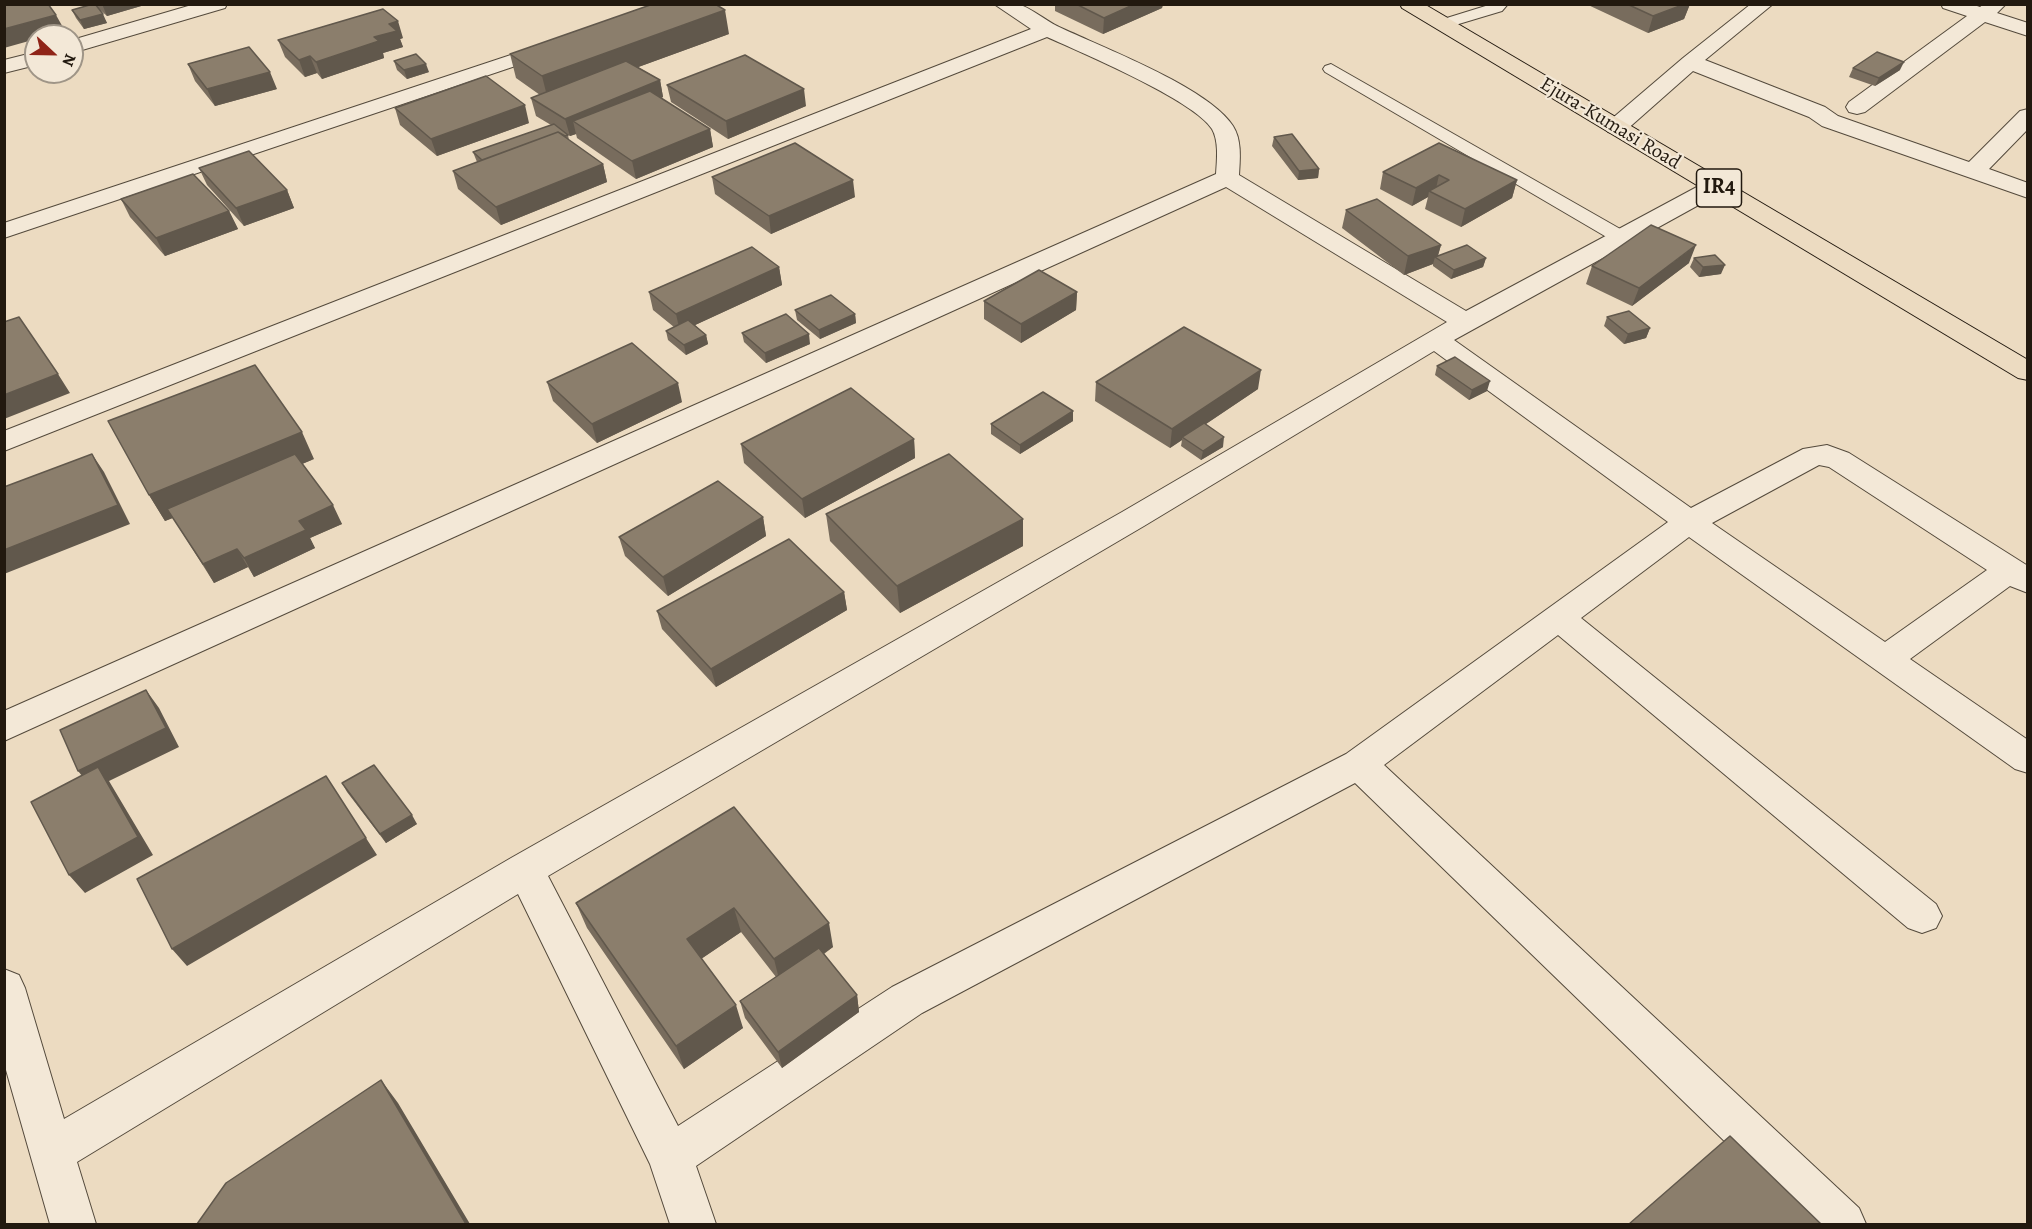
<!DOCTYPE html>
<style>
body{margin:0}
#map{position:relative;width:2032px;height:1229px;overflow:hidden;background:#ecdbc1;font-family:Alegreya,serif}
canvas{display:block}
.frame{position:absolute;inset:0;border:6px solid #22190f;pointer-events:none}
.north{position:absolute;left:24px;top:24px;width:60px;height:60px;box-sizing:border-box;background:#f3e8d7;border:2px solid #9f9587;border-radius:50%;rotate:112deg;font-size:16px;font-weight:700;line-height:24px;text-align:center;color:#22190f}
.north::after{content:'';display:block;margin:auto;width:21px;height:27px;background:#8f2418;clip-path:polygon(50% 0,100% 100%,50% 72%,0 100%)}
</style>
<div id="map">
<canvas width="2032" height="1229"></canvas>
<div class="frame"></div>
<div class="north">N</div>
</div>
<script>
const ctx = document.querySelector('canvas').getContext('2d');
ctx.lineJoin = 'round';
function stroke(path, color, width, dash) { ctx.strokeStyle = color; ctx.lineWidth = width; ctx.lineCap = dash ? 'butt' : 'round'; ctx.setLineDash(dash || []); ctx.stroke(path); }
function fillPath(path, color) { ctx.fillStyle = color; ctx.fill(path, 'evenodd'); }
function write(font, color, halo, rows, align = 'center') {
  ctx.font = font + ' Alegreya,serif'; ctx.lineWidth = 4.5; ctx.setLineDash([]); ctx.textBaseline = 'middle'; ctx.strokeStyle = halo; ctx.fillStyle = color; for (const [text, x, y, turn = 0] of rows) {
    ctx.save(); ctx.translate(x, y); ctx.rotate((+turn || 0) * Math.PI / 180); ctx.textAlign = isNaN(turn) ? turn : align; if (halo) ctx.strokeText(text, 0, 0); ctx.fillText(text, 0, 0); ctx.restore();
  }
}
const service = new Path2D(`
 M1492,4H1508L1502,11L1442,29L1437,27L1434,24L1437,21Z
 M1331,64L1629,234L1632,238L1629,242H1615L1325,72L1323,69L1325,66Z`);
const minor = new Path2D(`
 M195,4H227L225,8L72,53V40Z
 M994,4C1001,4 1010,3 1017,4C1030,7 1045,20 1057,26C1101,47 1208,87 1233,126C1242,140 1240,159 1239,175L1466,311L1708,181L1716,179L1724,181L1728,186L1724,191L1454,340L1691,508L1803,449L1827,445L1849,453L2028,566V593L2010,586L1910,659L2028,740V773L2015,769L1689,537L1581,618L1936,904L1942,916L1936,928L1922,933L1908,928L1558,635L1384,765L1859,1208L1866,1224H1810L1355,783L922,1013L696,1166L716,1224H670L650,1164L518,894L77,1162L96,1224H50L4,1063V969L19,975L25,988L64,1119L511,858L1122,512L1447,322L1226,187L4,741V711L1216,174C1217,160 1219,141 1212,129C1194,100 1082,53 1047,37L4,451V431L1031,29ZM1434,351L1668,522L1346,754L892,987L678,1126L548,876L1144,526ZM1819,465L1829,467L1987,570L1885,642L1712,523Z
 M1751,4H1773L1705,60L1825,107L1838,116L1969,162L2020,111L2028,109V129L1989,169L2028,183V198L1822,126L1809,117L1693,71L1624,132L1616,134L1608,132L1605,127L1608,122L1683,58Z
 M1941,4H1971L1980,7L1984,4H2006L1997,13L2028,23V36L1985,22L1865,112L1857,114L1849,112L1846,107L1849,102L1967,16L1943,8Z
 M553,41L560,43L563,47L560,51L4,238V223Z
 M36,52V65L4,73V60Z`);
const primary = new Path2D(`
 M1400,4H1424L2028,360V380L2018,378L1402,8Z`);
stroke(service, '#544a3c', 2);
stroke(minor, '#544a3c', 2);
stroke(primary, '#22190f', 2);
fillPath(service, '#f3e8d7');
fillPath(minor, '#f3e8d7');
fillPath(primary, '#ecdbc1');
fillPath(new Path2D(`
 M93,4H148L107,16L97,7L107,23L84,29L76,18L72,10Z
 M1051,4H1163L1162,8L1103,34L1055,11V6Z
 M1586,4H1690L1684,19L1648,33Z
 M729,34L638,67L660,80L663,97L661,98L710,129L713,147L636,179L577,138L576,134L570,136L568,135L569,140L603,164L607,182L501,225L458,189L453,171L477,162L473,152L551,125L536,116L531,98L540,95L516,78L510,54Z
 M403,38L400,39L403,47L383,53L384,58L322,79L317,73L305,77L285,57L278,40Z
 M394,61L429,72L407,79L397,70Z
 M188,64L277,89L215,106L195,81Z
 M1853,68L1900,70L1875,86L1849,77Z
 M667,85L806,106L728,139L671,102Z
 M395,108L529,123L437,156L400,125Z
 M1274,137L1319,169L1318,178L1298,180L1272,146Z
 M199,168L287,190L294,208L244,226L207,185Z
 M1383,172L1517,180L1512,198L1461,227L1425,209L1428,197L1412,206L1380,189Z
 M712,177L855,197L771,234L715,194Z
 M121,199L229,211L238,229L165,256L130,217Z
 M1346,210L1441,245L1438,256L1486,258L1483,267L1451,279L1433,266V264L1404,275L1342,228Z
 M1694,258L1721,274L1699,277L1690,267Z
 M1689,263L1632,306L1586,284L1592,266Z
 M779,267L782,285L695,325L706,335L708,344L686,355L668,340L666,331L674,327L653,310L649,292Z
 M1077,292L1076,310L1021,343L984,319V301Z
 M795,310L855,314L856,323L820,339L797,320Z
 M1607,317L1650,328L1646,338L1624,344L1604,326Z
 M742,333L810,344L766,363L744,342Z
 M1437,366L1487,391L1469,400L1435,375Z
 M547,382L682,402L597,443L553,401Z
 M1096,382L1258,389L1206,424L1223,447L1201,460L1181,446L1182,440L1170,448L1095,401Z
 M1073,421L1020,454L991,434V424Z
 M914,439L915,458L805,518L744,463L741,444Z
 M314,459L302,464L342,524L310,538L315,548L254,577L248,567L214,583L173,518L165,521L149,495Z
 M826,514L1023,546L900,613L830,541Z
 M763,517L766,536L668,596L625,556L619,537Z
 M844,592L847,610L716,687L662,629L657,611Z
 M342,783L417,824L386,843L347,792Z
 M734,807L833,947L824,954L857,995L859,1012L782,1068L745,1018L740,1001L776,977L741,932L701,959L743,1028L684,1069L587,928L576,903Z`), '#786c5d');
fillPath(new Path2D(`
 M102,4H148L107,16Z
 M1135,4H1163L1162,8L1103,34L1104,18Z
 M1685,4H1690L1684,19L1648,33L1653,16Z
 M725,10L729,34L548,100L542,76Z
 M103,14L107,23L84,29L80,20Z
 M56,15L65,31L48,36H36V39L4,48V29Z
 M398,21L403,38L400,39L403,47L383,53L384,58L322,79L316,62L374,37L389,24Z
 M310,56L317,73L305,77L299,60Z
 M1904,62L1900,70L1875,86L1879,78Z
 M426,64L429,72L407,79L404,70Z
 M270,72L277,89L215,106L207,89Z
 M660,80L663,97L586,130L573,121L576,134L570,136L565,119Z
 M804,89L806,106L728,139L726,121Z
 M525,105L529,123L437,156L431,139Z
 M710,129L713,147L636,179L632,161Z
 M603,164L607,182L501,225L496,207Z
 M1319,169L1318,178L1298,180L1299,171Z
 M1439,175L1435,193L1429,191L1428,197L1412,206L1416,188Z
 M853,180L855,197L771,234L769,216Z
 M1517,180L1512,198L1461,227L1465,209Z
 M287,190L294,208L244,226L236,208Z
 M229,211L238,229L165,256L156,238Z
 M1441,245L1437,258L1435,257L1433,264L1404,275L1408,256Z
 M1696,245L1689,263L1632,306L1639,288Z
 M1486,258L1483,267L1451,279L1454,270Z
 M1725,265L1721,274L1699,277L1703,267Z
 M779,267L782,285L680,332L676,314Z
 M1077,292L1076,310L1021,343V324Z
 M855,314L856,323L820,339L819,330Z
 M1650,328L1646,338L1624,344L1628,334Z
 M809,334L810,344L766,363L765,353Z
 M706,335L708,344L686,355L684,345Z
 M1261,370L1258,389L1185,438L1182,437V440L1170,448L1172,429Z
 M58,374L70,393L4,419V395Z
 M1490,381L1487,391L1469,400L1472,390Z
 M678,383L682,402L597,443L592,424Z
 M1073,411V421L1020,454V445Z
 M302,432L314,459L165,521L149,495Z
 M1224,437L1223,447L1201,460L1203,451Z
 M914,439L915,458L805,518L802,499Z
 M92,454L104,472L130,524L4,574V550Z
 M333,505L342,524L310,538L315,548L254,577L244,558L299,521Z
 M763,517L766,536L668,596L663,577Z
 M1023,519V546L900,613L897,586Z
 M237,549L248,567L214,583L203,564Z
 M844,592L847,610L716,687L711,669Z
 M146,690L159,708L179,747L109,781L153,855L85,893L69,875L93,789L78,771Z
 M412,815L417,824L386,843L380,834Z
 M366,838L377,855L187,966L172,949Z
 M734,908L741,932L695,963L687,939Z
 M829,923L833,947L780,983L774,959Z
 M857,995L859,1012L782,1068L778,1052Z
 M736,1005L743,1028L684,1069L676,1046Z
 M381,1080L398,1103L470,1224H466Z`), '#61584c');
const building = new Path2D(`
 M4,4H48L56,15L4,29Z
 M93,4H95L103,14L80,20L72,10Z
 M653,4H715L725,10L542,76L510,54Z
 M1076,4H1135L1104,18Z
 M1627,4H1685L1653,16Z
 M383,9L398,21L389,24L397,31L374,37L379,41L316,62L310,56L299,60L278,40Z
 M249,47L270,72L207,89L188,64Z
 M1877,52L1904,62L1879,78L1853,68Z
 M416,54L426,64L404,70L394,61Z
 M745,55L804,89L726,121L667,85Z
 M626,61L660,80L565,119L531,98Z
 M486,76L525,105L431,139L395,108Z
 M650,91L710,129L632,161L573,121Z
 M554,124L568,135L565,136L558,132L482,160L473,152Z
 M558,132L603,164L496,207L453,171Z
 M1292,134L1319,169L1299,171L1274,137Z
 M795,143L853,180L769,216L712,177Z
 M1439,143L1517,180L1465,209L1429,191L1449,180L1439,175L1416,188L1383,172Z
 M249,151L287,190L236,208L199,168Z
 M193,174L229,211L156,238L121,199Z
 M1377,199L1441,245L1408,256L1346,210Z
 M1651,225L1696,245L1639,288L1592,266Z
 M1467,245L1486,258L1454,270L1435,257Z
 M752,247L779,267L676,314L649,292Z
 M1715,255L1725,265L1703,267L1694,258Z
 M1039,270L1077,292L1021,324L984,301Z
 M831,295L855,314L819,330L795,310Z
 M1629,311L1650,328L1628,334L1607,317Z
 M786,314L809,334L765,353L742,333Z
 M19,317L58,374L4,395V322Z
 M688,320L706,335L684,345L666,331Z
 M1184,327L1261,370L1172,429L1096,382Z
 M632,343L678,383L592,424L547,382Z
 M1455,357L1490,381L1472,390L1437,366Z
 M255,365L302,432L149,495L108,421Z
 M851,388L914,439L802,499L741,444Z
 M1043,392L1073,411L1020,445L991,424Z
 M1204,423L1224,437L1203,451L1182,437Z
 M92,454L118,505L4,550V487Z
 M295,454L333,505L299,521L306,530L244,558L237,549L203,564L167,509Z
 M949,454L1023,519L897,586L826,514Z
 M718,481L763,517L663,577L619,537Z
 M789,539L844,592L711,669L657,611Z
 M146,690L166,728L78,771L60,730Z
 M374,765L412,815L380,834L342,783Z
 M98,767L138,837L69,875L31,802Z
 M326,776L366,838L172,949L137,879Z
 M734,807L829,923L774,959L734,908L687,939L736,1005L676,1046L576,903Z
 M819,948L857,995L778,1052L740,1001Z
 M381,1080L466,1224H197L226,1183Z
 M1730,1136L1821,1224H1629Z`);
fillPath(building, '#8b7e6c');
stroke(building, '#61584c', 1.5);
write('20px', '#22190f', '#f3e8d7', [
 ["Ejura-Kumasi Road",1610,124,31]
]);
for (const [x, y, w] of [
 [1719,188,45]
]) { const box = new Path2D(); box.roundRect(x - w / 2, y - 19, w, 38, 4.5); ctx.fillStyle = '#f3e8d7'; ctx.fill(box); stroke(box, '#22190f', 1.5); }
write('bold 22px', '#22190f', null, [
 ["IR4",1719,188]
]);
</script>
